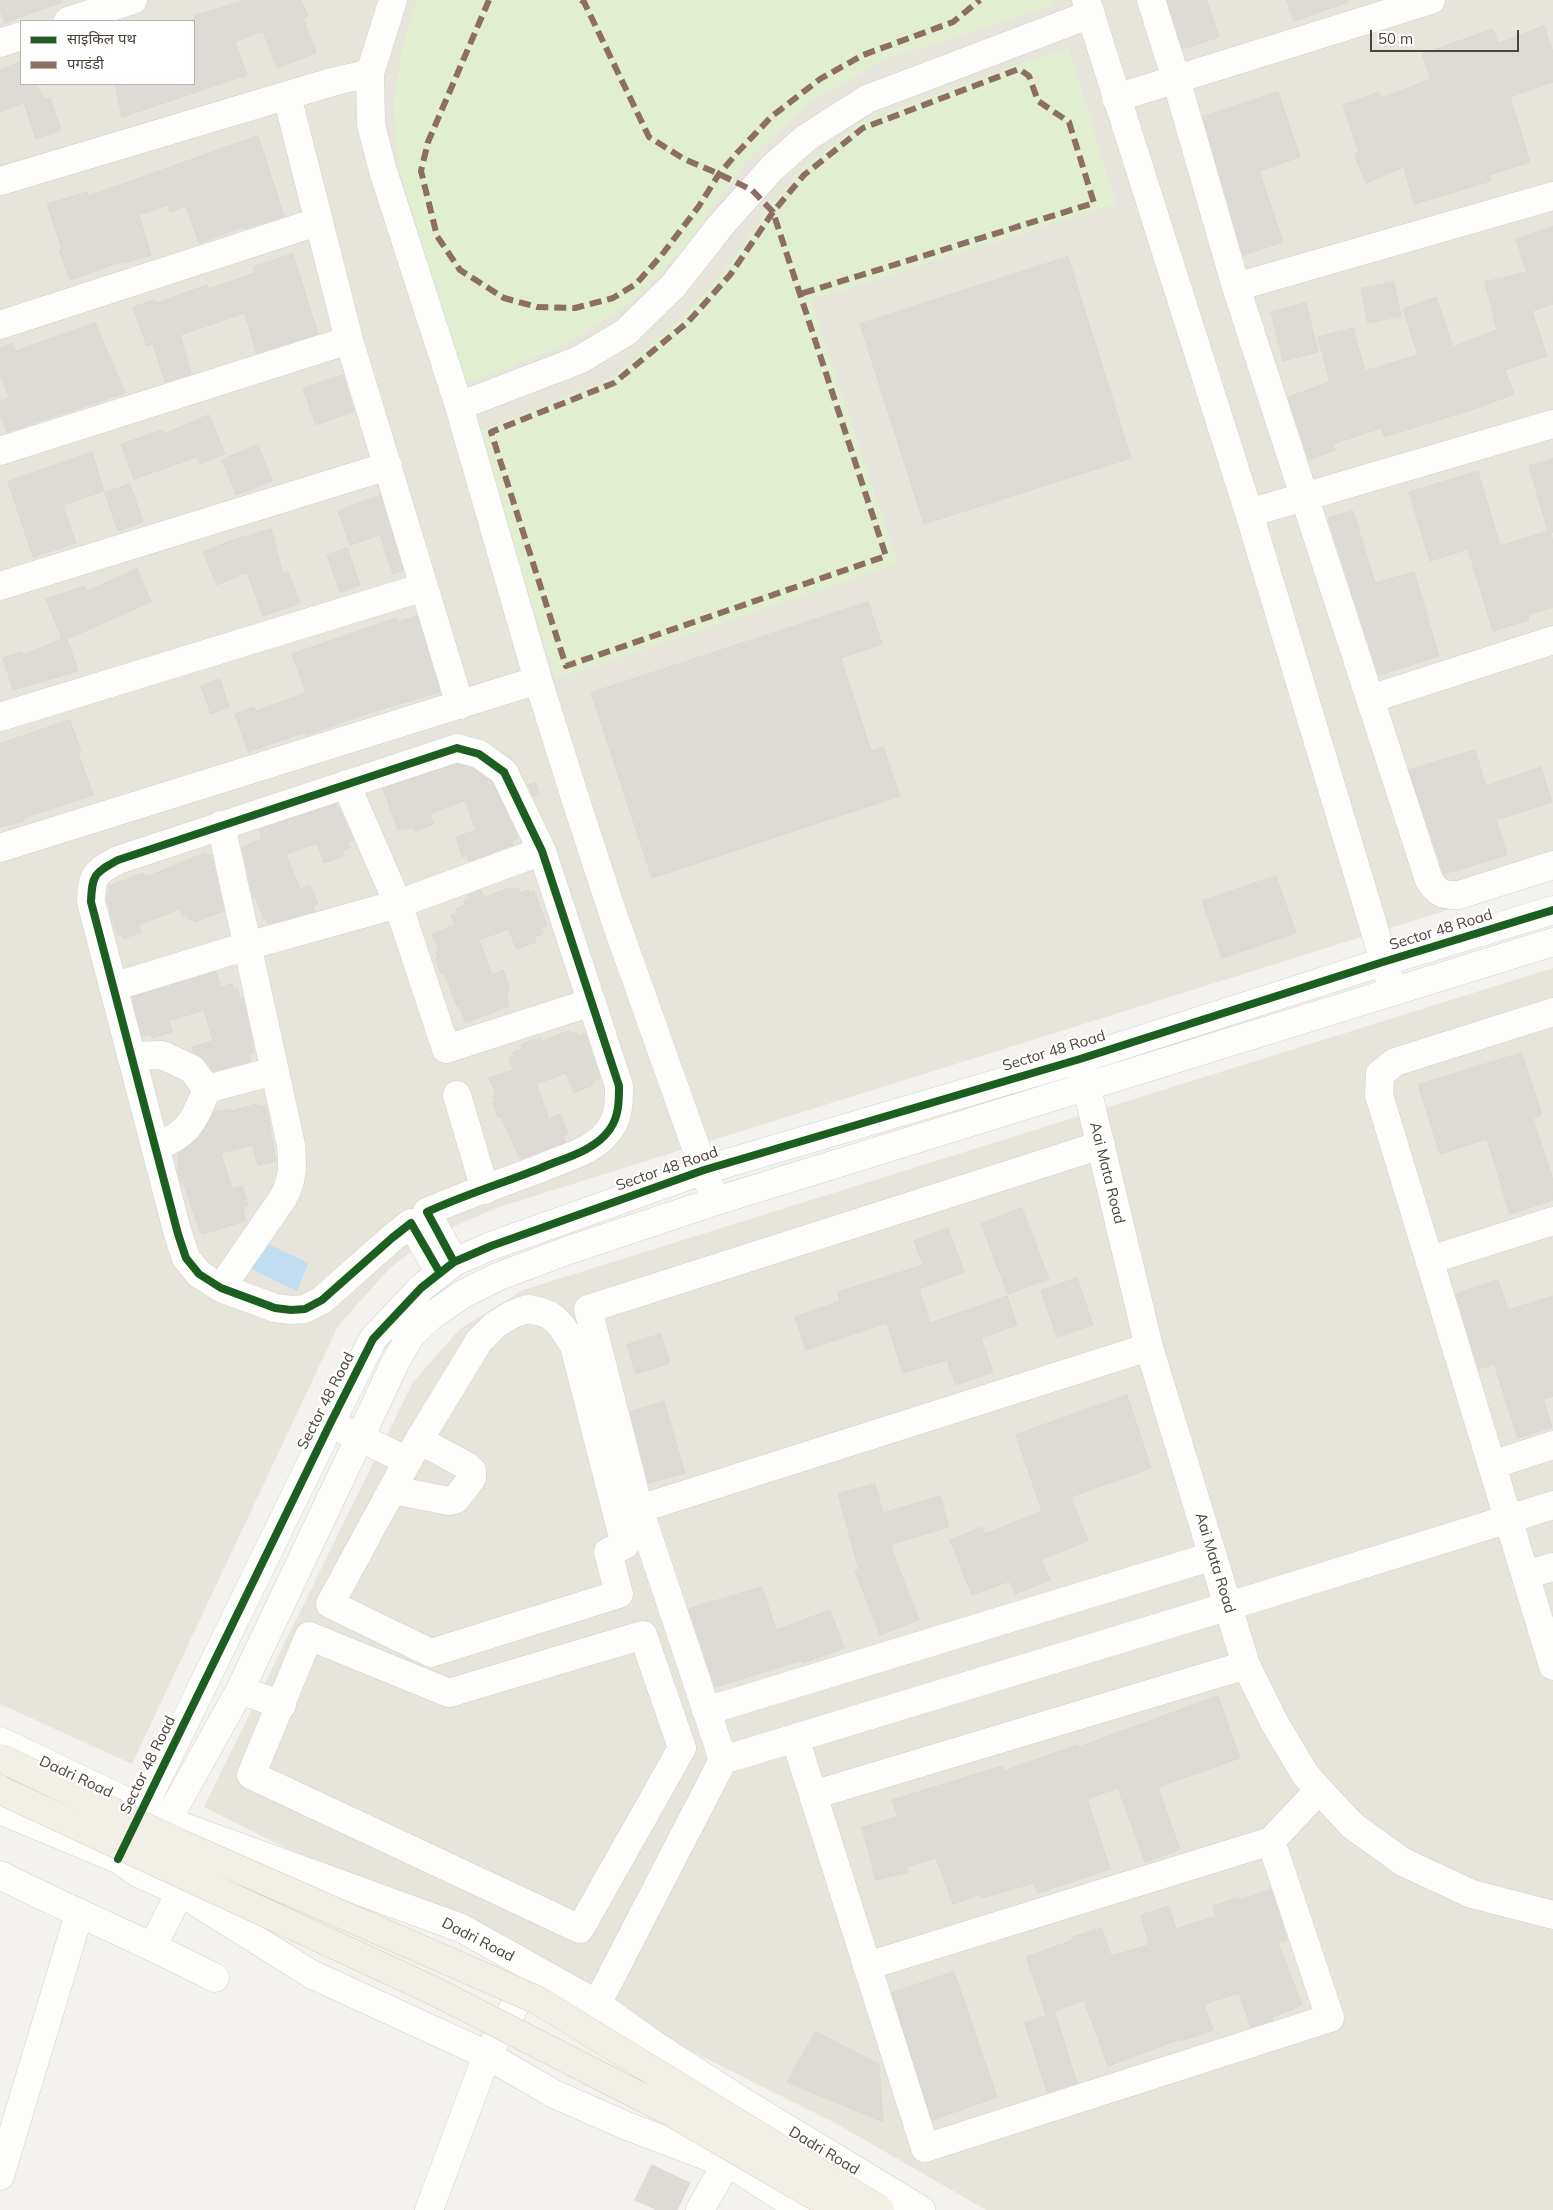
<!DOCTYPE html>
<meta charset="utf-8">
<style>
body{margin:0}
#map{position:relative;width:1553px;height:2210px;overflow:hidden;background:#f4f2ee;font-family:Mulish,"Noto Sans Devanagari",sans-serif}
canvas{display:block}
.legend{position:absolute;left:20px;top:20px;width:175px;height:65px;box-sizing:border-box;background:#fff;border:1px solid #b7b4b0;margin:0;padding:6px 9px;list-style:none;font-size:15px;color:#4b4439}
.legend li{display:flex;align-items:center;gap:10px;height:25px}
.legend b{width:25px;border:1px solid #b7b4b0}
.scale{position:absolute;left:1370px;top:30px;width:149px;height:22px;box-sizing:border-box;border:2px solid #4b4439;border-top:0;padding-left:6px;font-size:15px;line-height:18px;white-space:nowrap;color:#4b4439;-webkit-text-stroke:4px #fff;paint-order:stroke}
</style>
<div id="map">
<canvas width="1553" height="2210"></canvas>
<ul class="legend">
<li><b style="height:6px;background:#1b5e20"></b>साइकिल पथ</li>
<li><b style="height:6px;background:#8d6e63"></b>पगडंडी</li>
</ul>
<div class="scale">50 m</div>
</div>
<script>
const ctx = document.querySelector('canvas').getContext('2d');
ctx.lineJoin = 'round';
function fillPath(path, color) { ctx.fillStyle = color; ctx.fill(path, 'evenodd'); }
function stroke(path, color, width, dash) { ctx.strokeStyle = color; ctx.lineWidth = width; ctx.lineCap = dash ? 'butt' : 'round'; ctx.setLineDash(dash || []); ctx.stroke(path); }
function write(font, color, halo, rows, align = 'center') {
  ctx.font = font + ' Mulish,sans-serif'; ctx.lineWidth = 4.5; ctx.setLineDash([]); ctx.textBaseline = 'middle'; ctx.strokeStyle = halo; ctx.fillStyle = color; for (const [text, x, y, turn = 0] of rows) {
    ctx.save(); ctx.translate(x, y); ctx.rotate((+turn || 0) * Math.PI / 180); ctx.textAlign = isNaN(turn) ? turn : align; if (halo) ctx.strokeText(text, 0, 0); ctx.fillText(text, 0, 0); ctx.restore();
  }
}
fillPath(new Path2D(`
 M0,0H1553V877L496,1208L430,1237L390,1268L338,1326L132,1764L0,1704ZM21,21H194V84H21Z
 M1553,968V2210H986L837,2124L204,1807L413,1382L460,1329L523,1290Z`), '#e7e4dc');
fillPath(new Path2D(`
 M416,0H1053L1055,5L886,59L812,101L748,160L682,251L632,302L563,346L464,385L400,171L393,106L402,48Z
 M1069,48L1116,204L811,300L898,564L556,679L477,432L611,378L682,317L725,270L772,203L802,168L861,122L1018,64Z`), '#e1eecf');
fillPath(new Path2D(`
 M256,1238L308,1263L297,1291L243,1265Z`), '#c0ddf1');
const building = new Path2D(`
 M0,0H62V2L5,23L0,10Z
 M247,0H301L308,16L303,18L316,53L277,68L263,31L235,42L247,75L122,117L115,84H194V16Z
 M1167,0H1207L1219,37L1183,49Z
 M1287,0H1347L1348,2L1294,21Z
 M1544,26L1553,52V82L1510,97L1530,162L1489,175L1491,181L1414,204L1404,167L1366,183L1354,154L1359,152L1343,105L1379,92L1381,98L1431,79L1422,54L1493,29L1498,43Z
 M21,62V84H37L44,100L50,98L61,130L36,139L24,103L0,112V70Z
 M1278,92L1300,157L1259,171L1283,242L1243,255L1203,117Z
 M258,136L284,216L244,229L243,227L199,243L186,206L170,212L168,205L139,215L151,255L124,263L123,261L70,280L59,250L62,249L47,204L87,192L88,196Z
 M1553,227V304L1532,311L1547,356L1505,370L1514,394L1480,407L1384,437L1381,428L1333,444L1335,450L1309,460L1288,397L1330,382L1318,337L1353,328L1365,371L1418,355L1403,309L1436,297L1453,347L1497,330L1485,282L1527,272L1516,239Z
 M293,254L318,334L256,353L245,313L180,335L191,374L165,382L153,344L147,346L133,307L154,300L156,303L207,285L209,289L255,273L254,267Z
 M1068,257L1131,458L924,524L860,324Z
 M1394,282L1401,316L1368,323L1361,289Z
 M1306,303L1318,352L1283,361L1271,312Z
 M95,323L125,393L7,432L0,415V401L9,397L0,373V348L12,343L15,351Z
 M343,375L354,411L316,425L303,389Z
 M209,415L225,454L200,464L197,457L134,479L121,444L162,430L163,434Z
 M258,445L272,481L236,495L222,460Z
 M92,452L104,491L63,505L76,543L33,557L8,482Z
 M1553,459V532L1550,533L1553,541V607L1528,615L1529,620L1493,631L1468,549L1430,561L1409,492L1478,471L1500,546L1548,531L1529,466Z
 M130,484L143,522L118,531L105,493Z
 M380,496L403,570L393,574L380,535L350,545L338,511Z
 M1353,511L1375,583L1414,572L1439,656L1379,675L1328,518Z
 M271,529L283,574L288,572L300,603L263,616L247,572L217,585L203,552L227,542Z
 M347,548L360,585L340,592L327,555Z
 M137,569L151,602L67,639L78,671L13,690L3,658L22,652L23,655L62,639L46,599L85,586L87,591Z
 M868,602L882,644L841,658L871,751L883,747L900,796L652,878L591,693Z
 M417,616L440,692L362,715L307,735L306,732L248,752L235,714L254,707L256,711L306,693L292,654L396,618L397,622Z
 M220,679L229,707L211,714L201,686Z
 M70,720L81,752L78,753L93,795L23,818L24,821L0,827V744Z
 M1475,750L1486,786L1541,767L1552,802L1496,820L1507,855L1444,874L1409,770Z
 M457,764L472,768L492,782L516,833L517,839L512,841L513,845L469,861L467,855L462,857L456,837L476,830L465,800L430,814L434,824L415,831L413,827L398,830L383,789Z
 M536,783L539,794L533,796L528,785Z
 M337,804L353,840L348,842L350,848L342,851L344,856L324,863L317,843L286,854L300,889L310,885L318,904L313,906L315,911L268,924L266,919L264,920L255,896L253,897L242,847L262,839L259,830Z
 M206,853L207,856L211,855L224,911L195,922L193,918L189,920L187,914L182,916L180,909L138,925L141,932L123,939L122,935L118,936L107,900L109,886L143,873L145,877Z
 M1276,876L1296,933L1222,958L1202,901Z
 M511,888L512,890L519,888L520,893L529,890L530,893L534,891L547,926L540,928L543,934L534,937L536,942L516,949L509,929L479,940L492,975L503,970L510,990L506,992L509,1006L468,1022L467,1020L465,1021L459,1006H457L444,972L441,973L435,958L438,957L436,952L439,951L432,934L455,925L451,915L457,913L456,909L465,905L464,901L470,899L468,895L481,890L484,897Z
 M216,972L221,987L232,984L233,990L237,989L240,999L243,998L254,1053L249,1054L251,1061L213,1071L204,1059L194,1053L192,1047L213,1041L204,1010L169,1021L172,1032L152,1038L151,1034L142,1036L132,997Z
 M569,1031L570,1034L576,1032L578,1037L585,1033L600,1078L592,1081L593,1085L574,1093L566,1073L536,1084L549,1119L560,1114L568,1134L563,1136L565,1142L520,1159L501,1116L498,1117L493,1102L496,1101L493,1096L496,1094L489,1078L513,1070L509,1058L514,1056L513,1052L523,1049L521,1045L540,1037L541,1041Z
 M1522,1053L1542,1115L1533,1118L1553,1180V1200L1510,1214L1487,1139L1440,1154L1418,1085Z
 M258,1104L259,1107L265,1105L267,1110L276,1161L258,1165L252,1145L221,1153L232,1189L242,1186L248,1206L243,1207L245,1221L203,1234L202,1232H200L183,1182L181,1183L177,1168L179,1167L177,1161H180L178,1154L200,1136L214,1112L229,1109L230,1111Z
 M1022,1208L1049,1279L1008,1294L981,1224Z
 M948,1228L964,1272L919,1289L930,1323L1007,1296L1017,1325L981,1338L993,1372L956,1385L947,1360L903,1373L887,1323L806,1350L795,1317L840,1301L838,1292L923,1265L914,1241Z
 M1077,1278L1093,1325L1057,1337L1041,1291Z
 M1498,1280L1508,1310L1553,1296V1396L1543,1399L1552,1427L1518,1438L1494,1364L1479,1369L1456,1294Z
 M661,1334L670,1363L636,1374L627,1345Z
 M1127,1395L1151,1468L1071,1497L1088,1541L1041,1559L1050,1580L1015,1594L1010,1581L972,1595L950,1540L982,1527L985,1534L1042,1511L1016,1435Z
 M664,1402L685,1473L649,1483L630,1412Z
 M875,1484L883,1513L940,1496L949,1527L892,1544L893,1547L891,1548L919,1620L880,1635L855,1571L859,1570L838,1494Z
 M762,1587L776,1630L830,1610L844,1648L803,1663L802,1660L715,1687L689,1609Z
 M1218,1696L1240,1758L1158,1787L1180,1850L1145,1862L1118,1788L1087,1799L1110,1869L1038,1893L1034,1883L982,1898L981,1894L953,1904L936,1858L906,1867L908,1872L876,1880L862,1827L898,1817L892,1800L1002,1766L1004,1771L1077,1745L1078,1747Z
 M1271,1890L1287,1940L1278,1943L1302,2005L1272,2017L1273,2020L1251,2027L1239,1993L1204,2004L1213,2030L1181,2041L1180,2039L1108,2066L1084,2000L1046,2014L1026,1957L1073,1940L1072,1937L1102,1928L1111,1956L1149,1945L1141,1915L1169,1906L1176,1929L1216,1916L1213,1906L1238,1898L1239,1900Z
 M954,1972L997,2097L932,2120L892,1993Z
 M1055,2013L1077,2083L1047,2092L1025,2023Z
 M816,2032L879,2064L883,2122L787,2082Z
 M652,2165L690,2183L677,2210H657L635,2200Z`);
fillPath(building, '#dedbd6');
stroke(building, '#dcd9d4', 1);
const minor = new Path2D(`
 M393,0L370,73L371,125L383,171L459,406L538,680L577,804L615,920L710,1187
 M1086,0L1249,513L1389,978
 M1151,0L1176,79L1236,287L1429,880C1437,893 1444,896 1459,895L1553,865
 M68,21L133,0
 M0,43L21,36
 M287,96L349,340L460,705
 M1116,98L1431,0
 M0,181L332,82L370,73
 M1236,287L1553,196
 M0,325L317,222
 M459,406L579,360L626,332L674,285L721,225L772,168L806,138L867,99L1091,14
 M0,451L349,340
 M1249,513L1553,424
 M0,586L388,466
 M1370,699L1553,640
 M0,717L424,587
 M346,784L398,904L446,1049L592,1002
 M0,848L538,680
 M113,987L247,946L398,904L542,851
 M1553,1012L1395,1062L1380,1074L1379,1095L1553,1666
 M131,1056L162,1055L192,1069L207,1089C193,1121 190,1134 155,1147
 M1082,1068L1149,1347L1246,1665L1274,1722L1305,1774L1319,1790L1353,1826L1403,1862L1472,1894L1553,1915
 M207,1089L274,1071
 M457,1095L485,1190
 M1430,1260L1553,1221
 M440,1273L411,1223L392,1238L322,1300L305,1309L291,1310L275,1308L221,1288L199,1274L186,1258L178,1234L91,902C92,875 94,873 118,860L457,748L479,754L504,772L542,851L619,1086C619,1101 619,1116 610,1129C595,1151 564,1158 541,1168C503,1183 464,1195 427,1212L454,1262
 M221,1288L283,1198C293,1180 293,1165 291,1145L221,825
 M527,1309C557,1313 559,1322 574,1346L625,1545L608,1552L619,1594L431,1653L330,1604L419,1440L479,1341L495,1325L511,1315Z
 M344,1430L408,1461
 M1492,1465L1553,1445
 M393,1490L449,1501L456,1499L472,1478V1471L467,1466L419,1440
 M639,1509L1149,1347
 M1526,1575L1553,1567
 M643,1635L682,1748L580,1929L251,1775L309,1636L449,1693Z
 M240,1690L282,1705
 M706,1711L1213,1556
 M795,1738L925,2148L1330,2018L1271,1841
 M0,1741L167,1821L461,1928L597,2004L653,2044L743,2102L921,2210
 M723,1760L639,1509L588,1309L1101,1145
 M813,1795L1246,1665
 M0,1810L118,1859L138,1873L180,1892L311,1974L487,2055L554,2094L627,2126L735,2167L802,2210
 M125,1845L330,1424L373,1339L421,1288L454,1262L491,1246L704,1170L1080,1059L1383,962L1553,910
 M138,1873L240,1690L397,1359L411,1335L431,1316L463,1294L497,1277L569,1250L716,1201L1553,942
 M0,1875C71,1911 144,1941 215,1978
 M153,1946L180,1892
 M867,1966L1271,1841L1319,1790
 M597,2004L723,1760L1229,1606L1553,1505
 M0,2176L79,1914
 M429,2210L487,2055L534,1972
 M700,2210L726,2164`);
stroke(minor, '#d2d0cb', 29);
stroke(minor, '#fdfdfc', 28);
const majorBridge = new Path2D(`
 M0,1758L181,1844L537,2000L880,2210
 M0,1790L434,1991L667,2110L839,2210`);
stroke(majorBridge, '#d6cebb', 29, []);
stroke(majorBridge, '#f2efe6', 28);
stroke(new Path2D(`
 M489,0L428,142L421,171L437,236L460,270L504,298L537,307L575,308L613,298L636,284L661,256L699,206L719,174L737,153L771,117L820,79L863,55L953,22L980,0
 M581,0L584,2L649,137L684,159L719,174L752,190L773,212L886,556L566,666L491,432L614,383L688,322L730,275L773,212L804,175L863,128L1019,69L1029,76L1038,101L1069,122L1094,203L800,294`), '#8d6e63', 6, [12, 6]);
stroke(new Path2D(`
 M440,1273L411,1223L392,1238L322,1300L305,1309L291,1310L275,1308L221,1288L199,1274L186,1258L178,1234L91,902C92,875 94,873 118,860L457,748L479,754L504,772L542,851L619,1086C619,1101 619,1116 610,1129C595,1151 564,1158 541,1168C503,1183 464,1195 427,1212L454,1262
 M118,1859L330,1424L373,1339L421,1288L454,1262L491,1246L704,1170L1080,1059L1383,962L1553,910`), '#1b5e20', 8);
write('15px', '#4b4439', '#fff', [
 ["Sector 48 Road",1441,930,-17],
 ["Sector 48 Road",1054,1051,-17],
 ["Sector 48 Road",667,1169,-19],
 ["Aai Mata Road",1107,1173,76],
 ["Sector 48 Road",326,1401,-63],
 ["Aai Mata Road",1215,1563,73],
 ["Sector 48 Road",148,1765,-64],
 ["Dadri Road",76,1777,25],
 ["Dadri Road",478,1940,27],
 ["Dadri Road",824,2151,31]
]);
</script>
